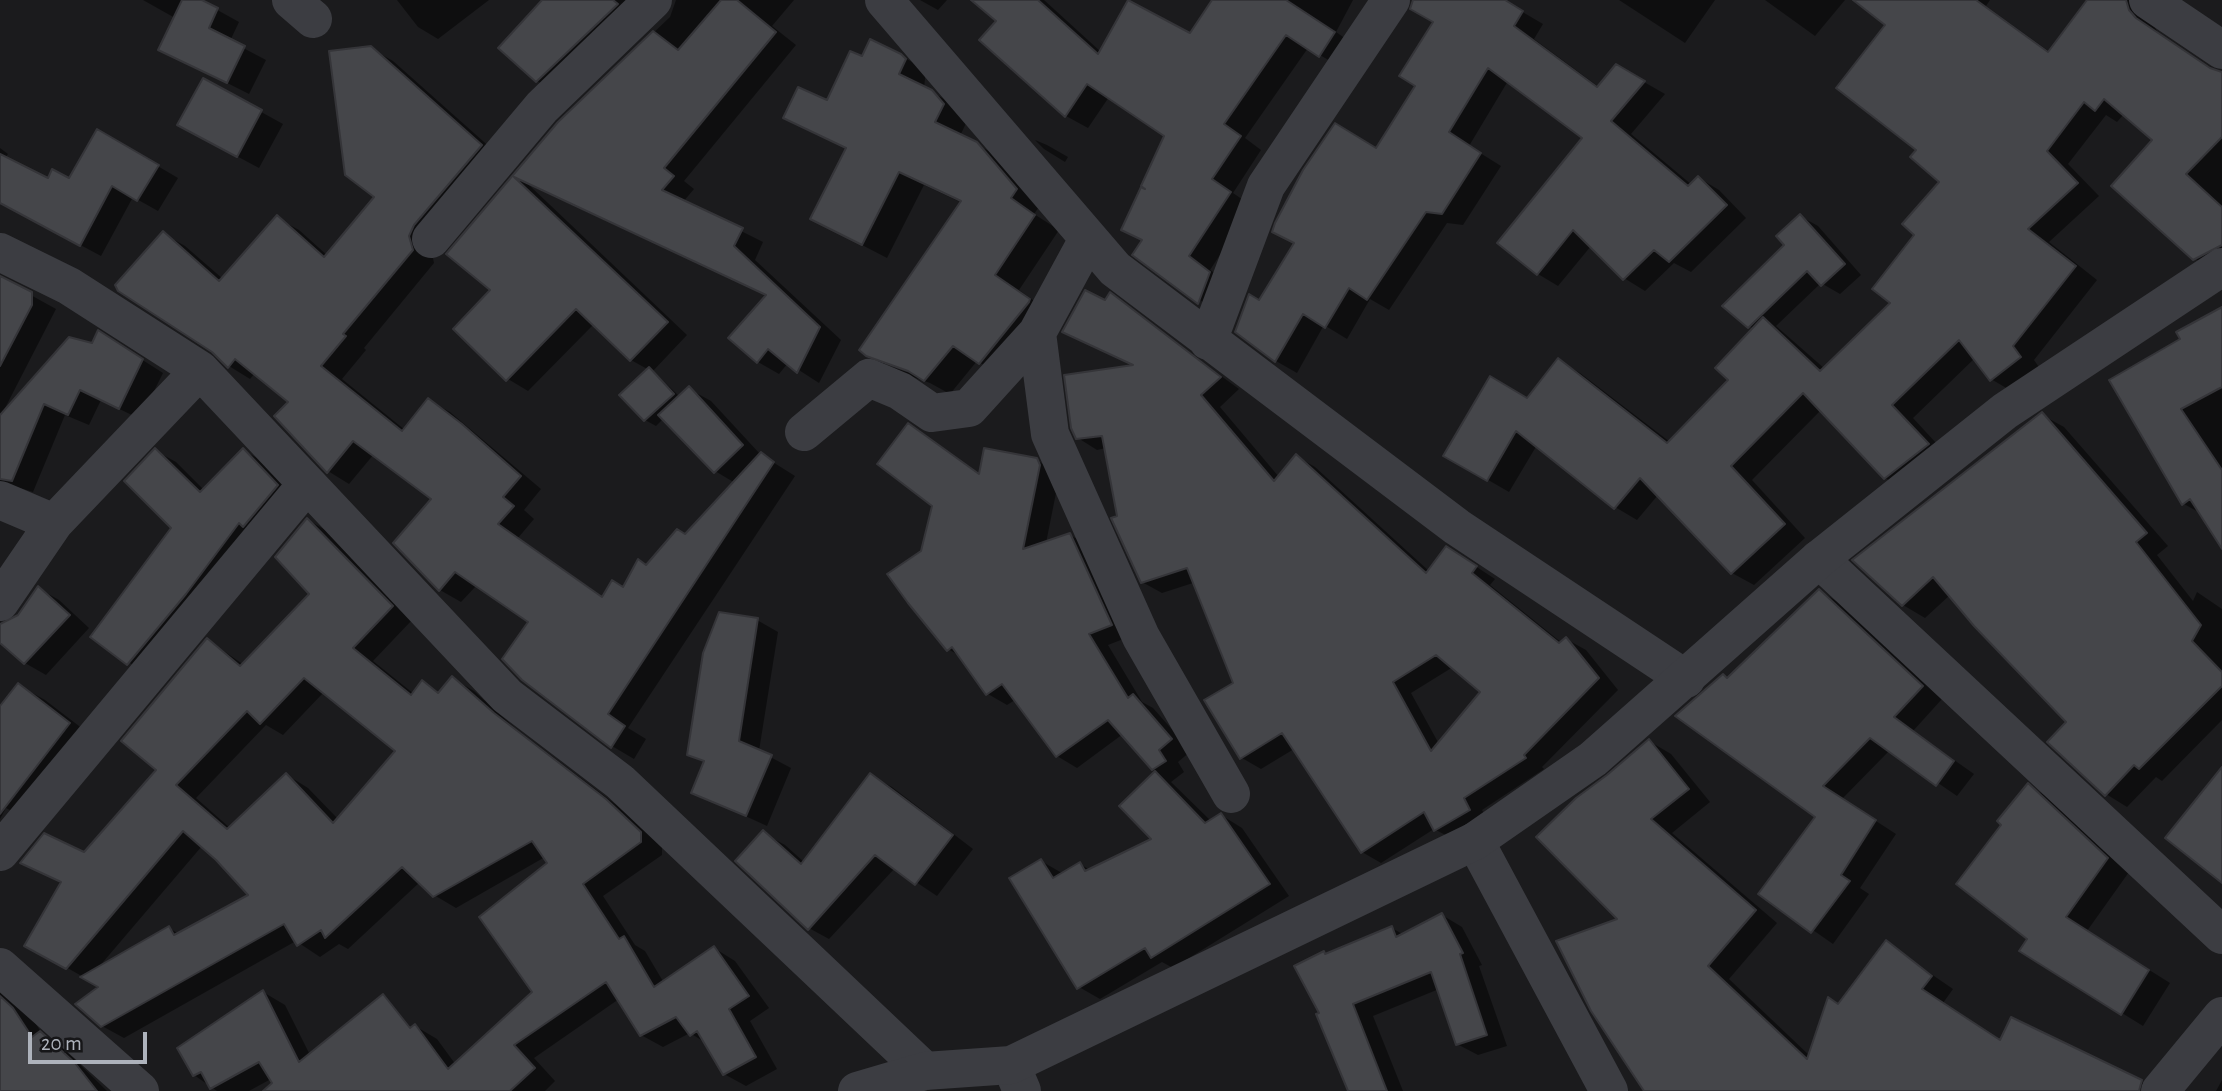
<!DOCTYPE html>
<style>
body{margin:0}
#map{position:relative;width:2222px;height:1091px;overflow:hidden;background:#1b1b1d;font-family:"Alegreya Sans",sans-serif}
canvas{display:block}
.scale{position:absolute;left:28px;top:1032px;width:119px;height:32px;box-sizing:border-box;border:4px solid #aeb3bc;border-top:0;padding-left:9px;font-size:21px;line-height:24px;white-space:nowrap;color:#aeb3bc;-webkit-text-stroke:5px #161618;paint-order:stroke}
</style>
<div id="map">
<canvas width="2222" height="1091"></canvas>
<div class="scale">20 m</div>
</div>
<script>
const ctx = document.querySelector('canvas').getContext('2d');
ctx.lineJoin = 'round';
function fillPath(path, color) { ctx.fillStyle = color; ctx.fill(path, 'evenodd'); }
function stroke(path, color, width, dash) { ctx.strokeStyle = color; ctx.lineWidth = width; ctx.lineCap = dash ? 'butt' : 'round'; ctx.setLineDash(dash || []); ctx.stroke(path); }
fillPath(new Path2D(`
 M143,0H204L203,2L239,22L230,41L266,60L249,94L160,49L175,18Z
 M397,0H489L438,39L418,27Z
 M544,0H655L558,93L537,81Z
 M676,0H794L772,26L796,45L684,181L694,189L683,202L763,242L755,260L841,340L819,383L788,363L779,374L758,362L768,296L529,185L687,335L653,371L680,397L689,389L711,401L760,454L795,476L628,728L646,739L634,759L612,746L523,678L531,622L477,585L461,602L440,590L434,499L374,454L349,484L328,471L290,402L255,373L250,379L229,366L164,234L185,246L223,279L277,218L299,230L328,256L377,197L370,48L393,61L502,158L431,249L434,263L364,348L366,350L342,379L405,430L428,400L450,412L541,489L524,510L534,519L518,538L603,597L624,589L686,536L735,483L715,471L664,418L656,426L645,420L622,395L649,370L631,360L594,324L528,391L508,379L493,290L448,254L559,123L670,17Z
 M920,0H947L938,10Z
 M974,0H1044L1101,52L1190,35L1215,0H1353L1336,32L1356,46L1342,68L1308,48L1245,138L1261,150L1233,193L1252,206L1210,270L1223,278L1221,315L1135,254L1143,241L1123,229L1153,194L1167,136L1109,97L1088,128L1066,116L981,40L999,21Z
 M1414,0H1502L1543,24L1534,39L1599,87L1616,66L1665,94L1631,134L1692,185L1699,178L1719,190L1746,218L1691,272L1674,263L1645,291L1624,278L1591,246L1558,286L1538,274L1585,137L1508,81L1469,146L1501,166L1463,225L1447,223L1389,310L1370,299L1347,339L1324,325L1297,373L1276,361L1237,331L1377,150L1417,85L1435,21Z
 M1619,0H1715L1685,43Z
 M1765,0H1845L1815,36Z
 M1856,0H1990L1986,6L2050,52L2101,0H2139L2158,33L2214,71L2222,72V267L2216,271L2194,258L2155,140L2124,114L2117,122L2106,115L2068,164L2099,196L2049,242L2097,280L2034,360L2041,370L2013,392L1991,379L1975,358L1913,418L1949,457L1907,490L1885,478L1821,410L1752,480L1805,538L1754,585L1732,573L1658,495L1637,520L1615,507L1537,445L1509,492L1445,455L1528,400L1558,360L1580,373L1670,442L1730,380L1754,329L1749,326L1800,216L1818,226L1861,275L1840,294L1821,283L1776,326L1825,369L1893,303L1917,235L1942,182L1919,150L1887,24Z
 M900,55L926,70L924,88L957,106L968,119L960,136L1002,158L1041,204L1034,214L1059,230L1019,290L1054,315L1005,377L977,361L950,394L930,383L893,370L867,355L962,203L924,185L887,258L837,232L847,149L786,118L828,103L863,59ZM885,361L917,372L916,375L885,365Z
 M203,80L283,124L259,168L201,137Z
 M98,131L178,178L158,211L133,197L101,256L0,202V148L8,154L5,158L48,180H70Z
 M1035,140L1047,145L1068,157L1065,162L1044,149Z
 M0,278L56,309L3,412L93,345H119L163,373L140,419L101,400L89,425L65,415L33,492L7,484L0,500Z
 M1110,295L1239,389L1220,407L1279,477L1296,456L1315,467L1430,572L1466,560L1495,579L1490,585L1562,643L1566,639L1586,650L1618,690L1542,767L1544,769L1482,810L1488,821L1455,840L1434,829L1381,863L1362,852L1294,749L1261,769L1242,758L1235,683L1193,583L1162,593L1142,582L1119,517L1106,448L1097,450L1078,438L1135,366L1065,331L1106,302ZM1453,667L1483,692L1439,744L1411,693Z
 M2222,309V546L2202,514L2184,504L2111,381L2183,339Z
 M2042,415L2064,427L2168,546L2157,555L2193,601L2197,592L2222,609V720L2162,781L2156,777L2127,807L2106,794L2068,722L1950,595L1925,618L1903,605Z
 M909,425L981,475L1036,460L1057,472L1059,478L1046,543L1070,535L1090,546L1131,636L1108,645L1142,702L1153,708L1191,751L1178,762L1184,772L1171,782L1211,821L1221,815L1242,828L1289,896L1173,968L1162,962L1100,999L1079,987L1041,861L1062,873L1080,864L1090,870L1154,839L1122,806L1157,772L1123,734L1077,768L1057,756L1015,700L1007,705L988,694L960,656L948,649L923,553L934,505Z
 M243,450L264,462L297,497L149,676L92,637L173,527L156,451L176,462L204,490Z
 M308,520L329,532L413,619L373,661L414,694L423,683L440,693L452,678L474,691L515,728L627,813L662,846V855L603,896L635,945L645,951L664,983L714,948L735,961L769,1008L750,1021L777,1069L746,1086L724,1074L706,1043L690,1033L663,1047L641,1035L619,999L534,1058L555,1081L545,1091H318L415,1026L437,1039L456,1065L534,992L549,863L545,857L456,908L434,895L420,882L348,949L339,944L320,957L296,941L124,1038L102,1026L101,987L27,945L62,883L22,862L85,855L158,769L208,640L244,665L311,594ZM324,692L397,751L338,819L308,788L287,775L230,828L196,798L266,725L283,735ZM202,846L251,895L179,934L169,928L98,968Z
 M38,588L59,600L89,628L46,675L25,663L0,640V620L1,625L19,616Z
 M1819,591L1840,603L1942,699L1913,731L1974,774L1957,796L1890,750L1842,799L1896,834L1860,888L1869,894L1833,944L1761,894L1817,817L1729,679Z
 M757,620L778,632L759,751L791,768L767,826L693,792L705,763L689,754Z
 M18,685L45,700L96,739L32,822L6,808L0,819V709Z
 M1649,741L1671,754L1710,802L1672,833L1777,923L1729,979L1810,1056L1838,1006L1886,943L1953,989L1943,1003L2002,1041L2132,1077L2154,1089L1646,1091L1620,920L1609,777Z
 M870,775L892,787L973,849L937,896L895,868L829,939L807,927L763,833L785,845L804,862Z
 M2028,786L2050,798L2129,872L2087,931L2170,983L2143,1026L2122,1013L2029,938L2004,824Z
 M1442,915L1462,927L1482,965L1479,966L1507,1046L1478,1055L1457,1044L1439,989L1373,1016L1403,1091H1350L1321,1014L1323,953L1327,955L1392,928L1404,935Z
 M0,969L43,1035L61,1046L107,1091H0Z
 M263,992L285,1005L311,1057L249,1091H217L194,1075Z
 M2222,1080V1091H2216Z`), '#0007');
const building = new Path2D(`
 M182,0H202L218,8L209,28L245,46L227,83L158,50Z
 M542,0H613L618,4L536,82L498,48Z
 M721,0H737L776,32L664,168L674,176L662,190L743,228L734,246L820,327L797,373L768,349L757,363L728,338L766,295L514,177L668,322L630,361L576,309L506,381L453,329L490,290L446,254L558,122L653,31L678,50Z
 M971,0H1038L1098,54L1128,0L1190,33L1212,0H1286L1335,32L1319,57L1286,35L1224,124L1241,136L1212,179L1231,192L1189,256L1210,272L1198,304L1132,255L1142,240L1121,230L1141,187L1145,189L1141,186L1164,136L1087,84L1065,117L979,40L996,21Z
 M1413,0H1505L1523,11L1514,26L1597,87L1616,64L1645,81L1611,121L1688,186L1698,176L1727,205L1669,262L1654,250L1623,280L1573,230L1537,275L1497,243L1582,138L1488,68L1449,132L1481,153L1442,214L1426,212L1367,300L1349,288L1325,328L1303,314L1275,362L1235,332L1249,294L1259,300L1294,243L1272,232L1275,223L1303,170L1335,123L1376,148L1415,86L1399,76L1433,22L1410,9Z
 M1853,0H1976L2048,52L2087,0H2126L2129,10L2136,18L2210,68L2222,72V137L2186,174L2222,207V245L2193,260L2111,186L2152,140L2104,99L2095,111L2084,102L2047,151L2078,183L2028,229L2076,266L2013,346L2021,357L1990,381L1959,340L1892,405L1929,444L1884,479L1803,393L1731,466L1785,524L1731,574L1640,478L1614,509L1516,431L1487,481L1443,456L1490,376L1527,398L1558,358L1667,443L1728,380L1715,368L1763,317L1820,371L1890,303L1872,289L1914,235L1902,224L1939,182L1910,157L1916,150L1836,88L1885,25Z
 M870,39L901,54L906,59L899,74L932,90L944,104L935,122L977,142L1017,189L1011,198L1035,215L995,275L1030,299L1029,302L979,364L953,346L924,381L908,371L866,356L859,350L961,201L899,172L862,245L810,219L846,148L783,118L798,87L827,100L850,51L862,56Z
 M371,46L482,145L414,225L409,236L413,250L343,334L346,336L321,366L402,431L428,398L462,424L521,476L503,497L514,506L498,524L602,597L612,580L623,587L638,559L646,565L677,529L685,534L761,452L774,462L608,714L625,726L611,748L522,680L502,659L528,622L455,572L439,591L393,543L431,499L353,441L327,473L274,416L288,402L235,359L228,368L212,352L118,291L115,285L163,231L219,281L277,215L324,257L374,197L345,175L329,51Z
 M203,78L262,110L237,157L177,125Z
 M97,129L159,165L137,201L112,186L80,246L0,203V154L48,178L52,169L69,178Z
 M1800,214L1845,264L1821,286L1807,271L1748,328L1722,306L1784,245L1776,236Z
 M0,276L32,292V305L0,366Z
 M1085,290L1105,300L1110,292L1221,377L1201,395L1274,481L1296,454L1426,573L1446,546L1477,566L1472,573L1559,643L1566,637L1599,678L1524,755L1526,758L1464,798L1470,810L1434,831L1424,812L1361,853L1282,733L1240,759L1204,700L1233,683L1187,568L1141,583L1111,518L1117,516L1102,436L1076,439L1071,428L1064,375L1133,365L1062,332ZM1436,655L1480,692L1431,751L1393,682Z
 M2222,307V387L2181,409L2222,470V549L2190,499L2182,505L2109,380L2180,339L2176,332Z
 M98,330L143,359L119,409L80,390L68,415L44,404L12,481L0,479V415L69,337L92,343Z
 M649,367L674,394L644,421L619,395Z
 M689,386L743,445L714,473L658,415Z
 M2042,412L2147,533L2136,542L2201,625L2192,641L2222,672V686L2139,769L2134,765L2105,796L2047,742L2066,722L1974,626L1933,577L1902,606L1852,560Z
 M908,423L979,474L984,448L1037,458L1040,465L1023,549L1070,533L1112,625L1089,634L1128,698L1133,694L1172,739L1159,750L1166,761L1152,770L1108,720L1056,757L1002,684L986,695L952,647L947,651L908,603L887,574L921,551L932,506L877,464Z
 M155,448L200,492L243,448L278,485L243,527L239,523L186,594L127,665L90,637L171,528L124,481Z
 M307,518L393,606L353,648L411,695L422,680L438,693L452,676L494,713L606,799L641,832V842L583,884L619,939L624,936L654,987L714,946L749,996L729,1009L756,1057L723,1075L697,1031L690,1036L676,1017L640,1036L606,982L514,1045L535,1068L510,1091H263L272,1083L259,1062L210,1089L201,1072L193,1076L177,1048L263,990L299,1062L383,994L410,1028L415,1024L448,1069L532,992L479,917L547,863L532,841L433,897L402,867L325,938L321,930L297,946L284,924L101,1027L75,1004L98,987L80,977L169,926L174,935L248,895L216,860L183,831L66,969L24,946L61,882L20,863L44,833L84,852L156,770L121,741L207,638L240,666L309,594L275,557ZM304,678L395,751L333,823L286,773L227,829L176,785L247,711L260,724Z
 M38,586L70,615L24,664L0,643V624L18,615Z
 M1819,589L1923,686L1894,717L1954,761L1936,786L1870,738L1823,786L1876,820L1841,875L1850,881L1811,933L1758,894L1815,817L1675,716L1723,674L1727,678Z
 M719,612L758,618L739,741L772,755L746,816L691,793L704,761L687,755L703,653Z
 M18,683L70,723L0,814V706Z
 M1649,739L1689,789L1651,819L1756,910L1708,966L1807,1059L1828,997L1838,1004L1886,940L1932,976L1922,989L2000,1040L2011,1017L2142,1080L2139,1091H1644L1591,1011L1556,941L1617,919L1536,837L1576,798L1607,775Z
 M2222,767V883L2165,838Z
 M1155,771L1205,823L1221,813L1270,884L1151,958L1145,948L1077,989L1009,878L1041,859L1053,878L1080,862L1085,871L1151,839L1119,806Z
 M870,773L953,835L915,885L875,855L808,930L735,861L763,830L801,864Z
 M2028,783L2108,858L2066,917L2149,970L2121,1015L2019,951L2027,939L1956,884L2001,825L1997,821Z
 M1442,913L1463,953L1460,954L1487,1035L1456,1045L1431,972L1353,1004L1387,1091H1348L1316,1014L1319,1013L1294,966L1324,951L1325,954L1392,926L1396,937Z
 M0,996L13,1008L32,1037L40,1031L75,1063L97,1091H0Z`);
fillPath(building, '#45464a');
stroke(building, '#353539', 2);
stroke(new Path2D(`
 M291,0L313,19
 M884,0L1115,269L1457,527L1686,679
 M2148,0L2222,50
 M431,239L542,107L653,0
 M0,252L69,286L200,370L507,696L620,782L925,1071
 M1037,333L1050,434L1141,637L1231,794
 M1208,341L1266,186L1391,0
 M804,432L869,378L900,391L932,413L969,408L1037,333L1088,239
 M0,500L54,523
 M1819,559L2222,935
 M0,602L54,523L200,370
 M1475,841L1609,1091
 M0,852L307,484
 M0,967L140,1091
 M1011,1065L1022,1091
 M2160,1091L2222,1016`), '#3c3d42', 38);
stroke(new Path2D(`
 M857,1091L925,1071L1011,1065L1475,841L1593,759L1819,559L2005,411L2222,267`), '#3c3d42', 38);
</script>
